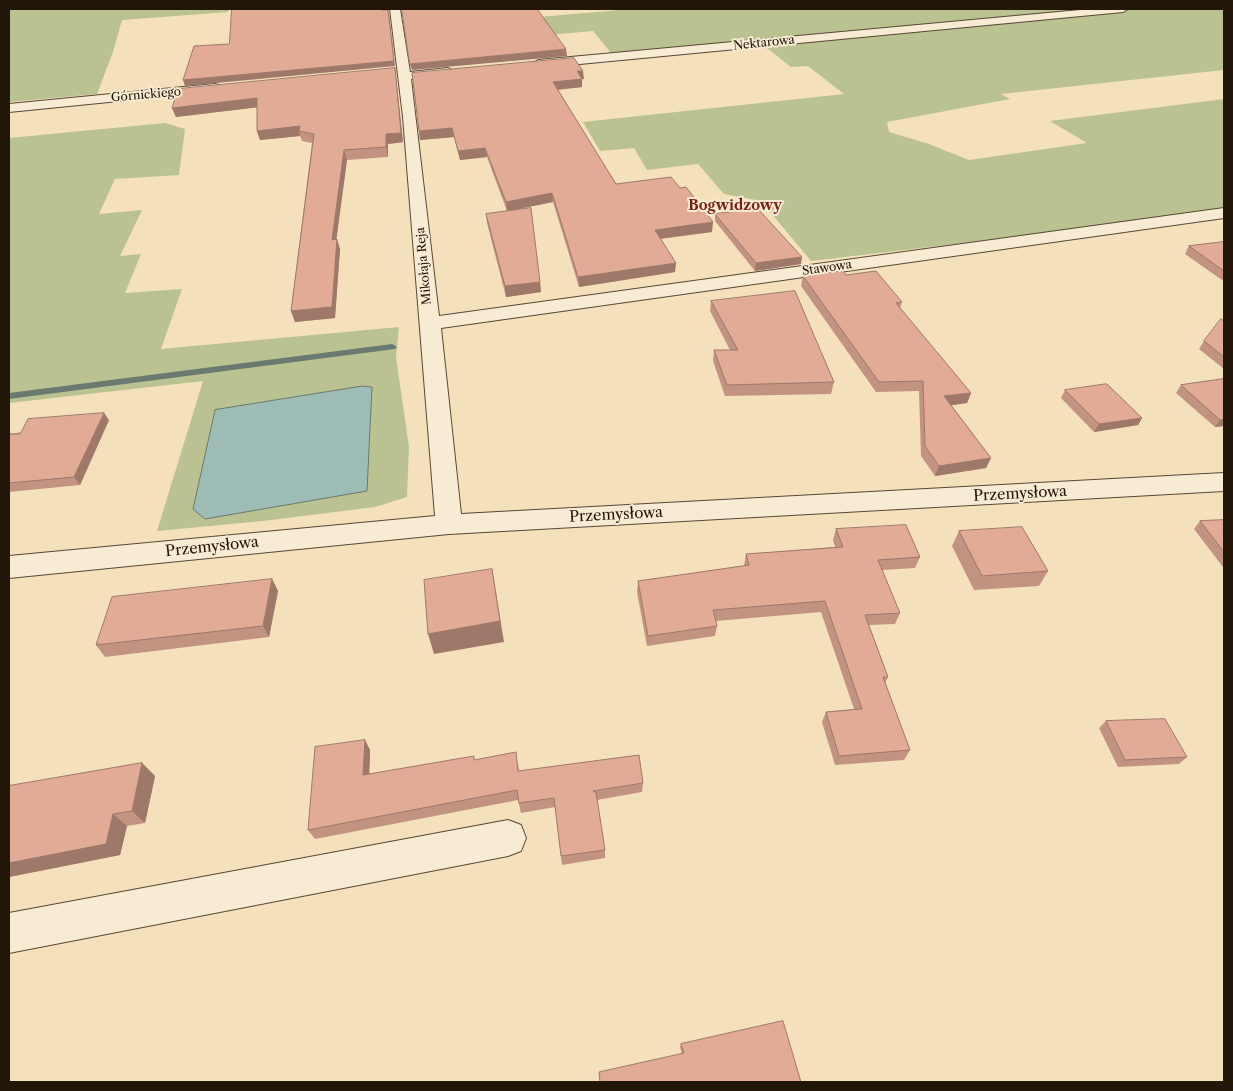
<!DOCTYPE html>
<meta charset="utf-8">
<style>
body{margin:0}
#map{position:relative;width:1233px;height:1091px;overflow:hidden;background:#f4e0bb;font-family:"Libre Caslon Text",serif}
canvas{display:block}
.frame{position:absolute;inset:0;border:10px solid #211608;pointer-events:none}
</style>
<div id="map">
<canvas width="1233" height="1091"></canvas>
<div class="frame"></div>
</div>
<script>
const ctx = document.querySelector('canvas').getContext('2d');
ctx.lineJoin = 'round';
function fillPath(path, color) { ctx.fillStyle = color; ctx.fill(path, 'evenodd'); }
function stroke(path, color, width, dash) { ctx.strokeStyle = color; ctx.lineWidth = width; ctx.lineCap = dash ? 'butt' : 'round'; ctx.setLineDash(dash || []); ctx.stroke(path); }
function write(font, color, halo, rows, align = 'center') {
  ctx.font = font + ' "Libre Caslon Text",serif'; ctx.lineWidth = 4; ctx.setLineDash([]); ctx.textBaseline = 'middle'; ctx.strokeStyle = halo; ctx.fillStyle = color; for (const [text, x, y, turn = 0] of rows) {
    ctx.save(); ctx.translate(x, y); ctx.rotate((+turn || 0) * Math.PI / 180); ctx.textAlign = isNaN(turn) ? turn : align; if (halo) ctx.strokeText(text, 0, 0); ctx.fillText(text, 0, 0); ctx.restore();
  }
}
fillPath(new Path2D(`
 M9,9H229L228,12L122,20L113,52L97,94L9,102Z
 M632,9H1224V70L1001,94L1010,99L887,122L889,132L929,144L969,160L1087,143L1050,121L1224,99V210L1066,231L811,261L761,201L724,194L698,164L647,170L634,148L600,151L583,122L844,94L808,66L791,67L763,45L616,59L593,31L526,37L515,19Z
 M165,123L185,129L179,175L115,179L99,214L142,210L120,256L141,254L125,293L182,289L161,349L399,327L396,357L409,447L407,497L375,507L263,521L157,531L203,381L9,403V138Z`), '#bbc291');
const water = new Path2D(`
 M363,386L372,387L367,491L205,519L193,509L215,410Z`);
fillPath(water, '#9cbcb5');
stroke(water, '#6b7a70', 1);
fillPath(new Path2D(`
 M392,344L397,347L395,349L9,399V393Z`), '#6b7a70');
const minor = new Path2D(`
 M390,9H400L410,72L448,68L454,72L448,76L411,79L439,316L1224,208V218L441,328L461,514L1224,473V491L449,534L9,578V556L435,516L403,117Z
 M1091,9H1128L1123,12L538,68L532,64L538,60Z
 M214,84L219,85L221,88L219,91L9,112V104Z
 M508,820L521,825L526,838L521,851L508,856L9,953V913Z`);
stroke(minor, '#564835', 2);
fillPath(minor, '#f8ebd3');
fillPath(new Path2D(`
 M395,68L403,142L388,144V157L347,160L336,239L340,249L335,318L295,322L291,311L312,143L302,141L300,136L260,140L257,131V107L176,117L172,108Z
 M412,73L584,79H582V87L558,90L616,184L712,232L661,239L675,272L579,287L553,202L514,210L540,282L541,292L506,297L487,223L486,214L507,211L487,157L460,160L454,137L420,140Z
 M715,214L801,264L755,271L715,221Z
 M1224,242V280H1222L1185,254L1189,246Z
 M846,275L902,302L900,308L971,393L967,403L951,405L991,458L986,468L935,476L921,456L919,391L876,392L801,286L803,276Z
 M711,301L834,382L831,394L725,396L713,361L714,350H730L710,311Z
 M1224,321V369L1199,349L1204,341Z
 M1224,379V426L1215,427L1176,393L1181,385Z
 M1065,390L1142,418L1138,425L1094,432L1061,398Z
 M109,420L80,485L9,492V434Z
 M1224,520V567H1223L1194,529L1200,521Z
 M836,529L920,557L915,568L882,570L900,613L895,624L869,625L888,677L885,683L910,750L904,760L835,765L822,722L826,712L854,709L821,612L716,621L717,626L715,636L647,646L637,592L638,581L744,566L746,554L835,547L833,540Z
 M959,531L1048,571L1039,586L974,590L952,546Z
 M272,579L278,591L269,637L105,657L96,645Z
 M1106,721L1187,757L1179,764L1118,767L1099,728Z
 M365,740L370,750L369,774L475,760L518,763L519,771L643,783L642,792L597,800L605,850V858L562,865L555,807L521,813L518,800L315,839L308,830Z
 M142,763L155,776L145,823L127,826L120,855L9,877V786Z
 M783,1021L682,1054L680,1047L681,1044Z`), '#c29381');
fillPath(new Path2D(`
 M389,15L395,66L185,86L183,80Z
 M566,49L567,56L412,70L410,64Z
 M395,68L403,142L388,144V157L386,147V134Z
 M577,71H583L584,79L577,80Z
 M582,79V87L553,90V82Z
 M257,98L260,107L176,117L172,108Z
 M300,126L299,131L300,136L260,140L257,131Z
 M452,128L454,137L420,140L419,131Z
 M485,148L487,157L460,160L458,151Z
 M344,150L347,160L335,250L332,240Z
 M552,193L553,202L507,211L506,202Z
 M713,222L712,232L655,239V230Z
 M337,239L340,249L335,318L295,322L291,311Z
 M802,257L801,264L755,271L756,263Z
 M676,263L675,272L579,287L578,277Z
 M540,282L541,292L506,297L505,286Z
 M971,393L967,403L940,407L944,396Z
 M104,413L109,420L80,485L74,477Z
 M1142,418L1138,425L1094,432L1099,424Z
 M1224,419V426L1215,427L1220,420Z
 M991,458L986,468L935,476L939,466Z
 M492,569L504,642L434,654L428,634Z
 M272,579L278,591L269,637L263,626Z
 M365,740L370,750L369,785L363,775Z
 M142,763L155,776L145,823L132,811Z
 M113,814L127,826L120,855L9,877V863Z`), '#9e7869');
const building = new Path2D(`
 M232,9H382V10H388L394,61L183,80L194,46L229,44Z
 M402,9H537L566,49L410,64Z
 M574,58L583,71H577L582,79L553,82L616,184L671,177L680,188L686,187L713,222L655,230L676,263L578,277L552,193L506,202L485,148L458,151L452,128L419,131L412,73Z
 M395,68L401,133L386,134V147L344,150L332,240L337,239L332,307L291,311L314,134L299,131L300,126L257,131V98L172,108L178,89Z
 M531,208L540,282L505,286L486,214Z
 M758,209L802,257L756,263L715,214Z
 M1224,242V271L1189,246Z
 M843,271L846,275L876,271L902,302L896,303L971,393L944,396L991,458L939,466L925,446L923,381L879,382L803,276Z
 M795,291L834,382L727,385L714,350H738L711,301Z
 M1221,319L1224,321V357L1204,341Z
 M1224,379V419L1220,420L1181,385Z
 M1107,384L1142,418L1099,424L1065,390Z
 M104,413L74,477L9,483V434H20L28,419Z
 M1224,520V552L1200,521Z
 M906,525L920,557L878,560L900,613L865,615L888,677H883L910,750L839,756L826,712L862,709L825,601L713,610L717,626L648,636L638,581L749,565L746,554L843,547L836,529Z
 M1022,527L1048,571L982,576L959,531Z
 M492,569L500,621L428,634L424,580Z
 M272,579L263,626L96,645L112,597Z
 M1165,719L1187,757L1125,760L1106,721Z
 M365,740L363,775L474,756V760L516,752L518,771L639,755L643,783L593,791L596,792L605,850L561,856L554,798L519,803L517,790L308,830L315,747Z
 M142,763L132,811L113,814L106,844L9,863V786Z
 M783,1021L801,1082H600L599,1072L684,1053L681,1044Z`);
fillPath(building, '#e1ab96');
stroke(building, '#9e7869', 1);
write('12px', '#211608', '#f8ebd3', [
 ["Nektarowa",764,43,-6],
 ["Górnickiego",146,95,-5],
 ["Mikołaja Reja",424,266,-95],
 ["Stawowa",827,268,-8]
]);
write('bold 14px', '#7a1f14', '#f8ebd3', [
 ["Bogwidzowy",735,206]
]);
write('15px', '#211608', '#f8ebd3', [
 ["Przemysłowa",1020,494,-3],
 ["Przemysłowa",616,515,-3],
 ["Przemysłowa",212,547,-6]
]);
</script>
